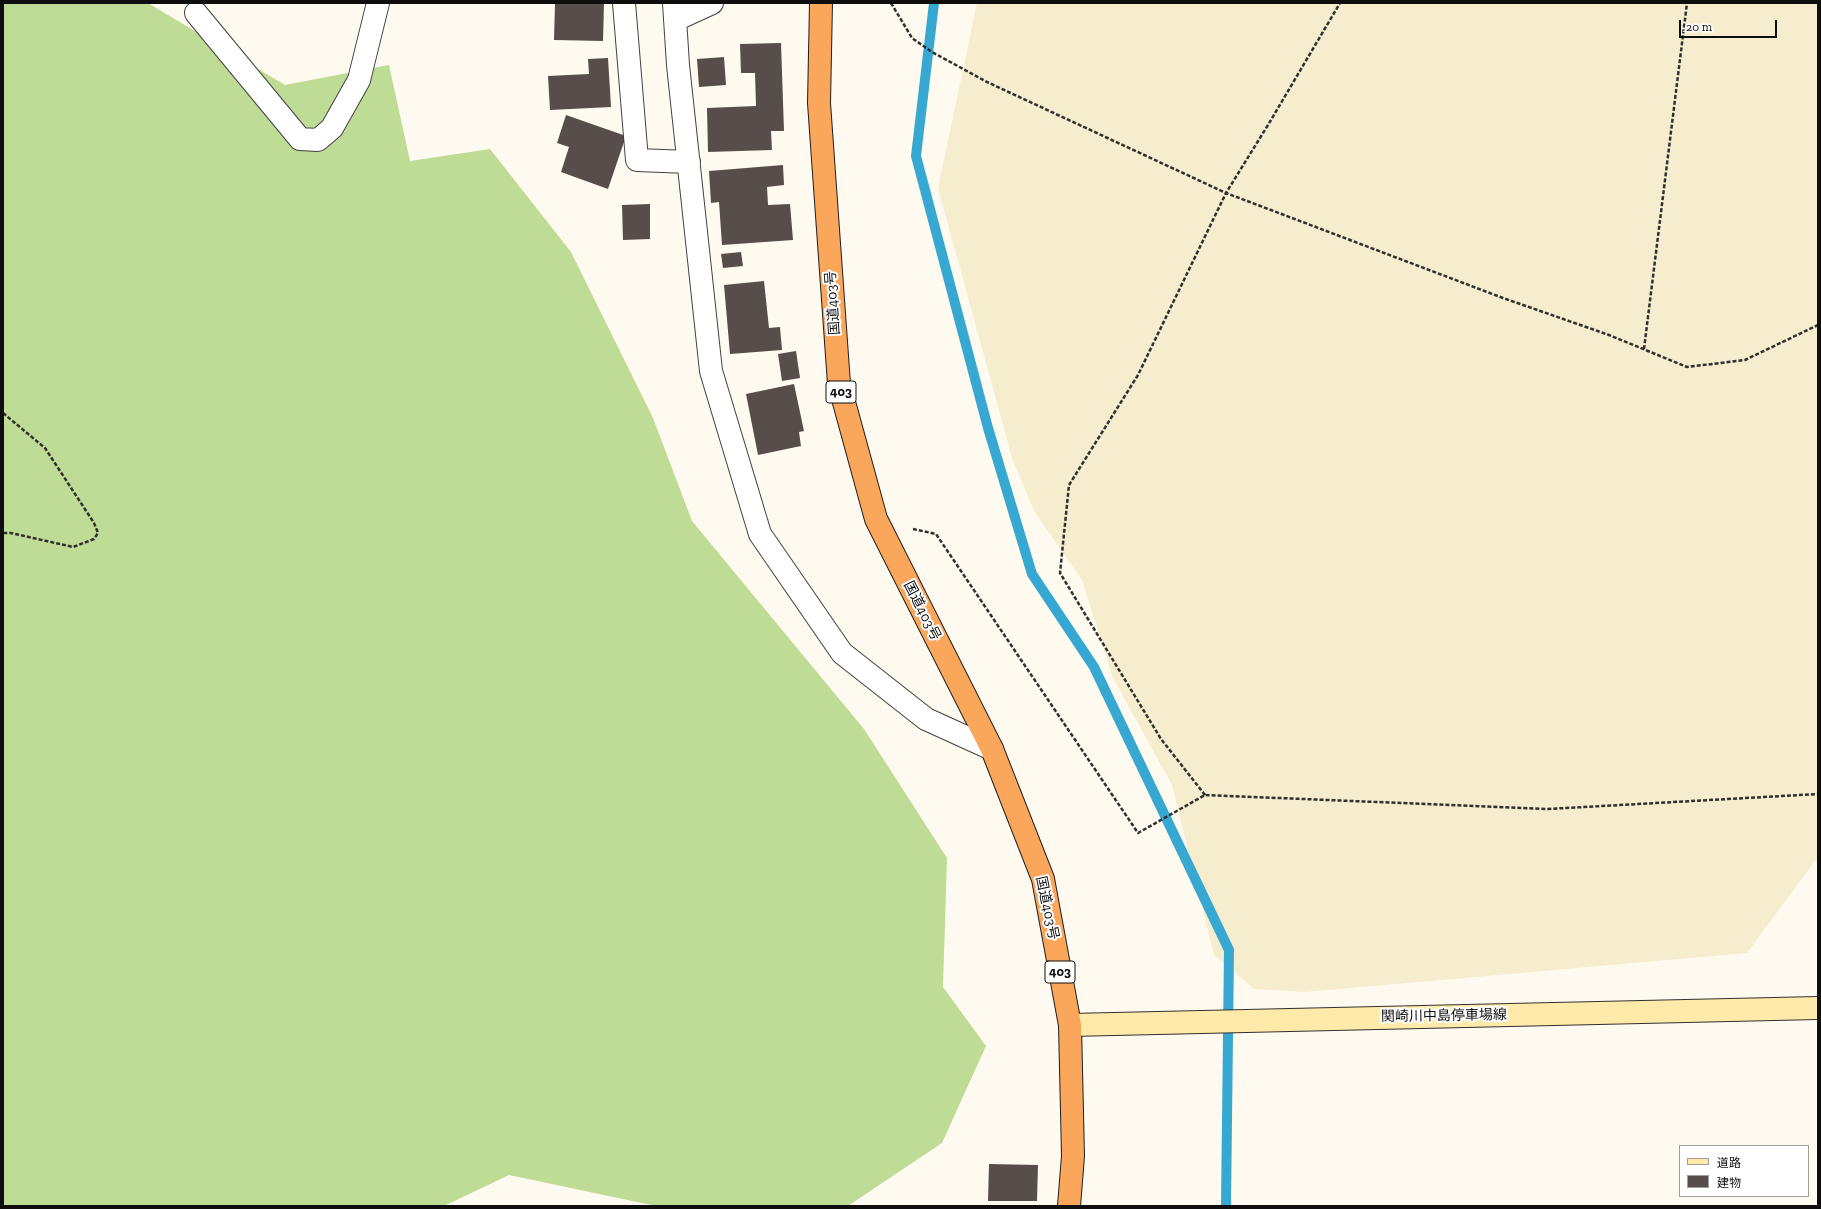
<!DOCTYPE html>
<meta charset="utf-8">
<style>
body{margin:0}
#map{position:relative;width:1821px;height:1209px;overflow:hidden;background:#fffaef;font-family:"Zilla Slab","Noto Sans JP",serif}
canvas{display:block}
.frame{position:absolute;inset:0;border:4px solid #0e0e0e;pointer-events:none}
.legend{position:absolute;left:1679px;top:1145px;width:130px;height:52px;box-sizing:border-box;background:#fff;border:1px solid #9f9f9f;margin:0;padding:5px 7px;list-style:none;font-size:12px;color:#0e0e0e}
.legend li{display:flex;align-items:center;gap:8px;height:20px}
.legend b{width:20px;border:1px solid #9f9f9f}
.scale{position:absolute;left:1679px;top:20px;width:98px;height:18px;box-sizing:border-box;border:2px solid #0e0e0e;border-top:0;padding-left:5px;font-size:12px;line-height:14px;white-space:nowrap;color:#0e0e0e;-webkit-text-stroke:3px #fff;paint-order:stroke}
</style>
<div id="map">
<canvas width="1821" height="1209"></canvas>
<div class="frame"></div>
<ul class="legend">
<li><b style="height:5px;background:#ffeaaa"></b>道路</li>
<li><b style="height:11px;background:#574d4a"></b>建物</li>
</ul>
<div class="scale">20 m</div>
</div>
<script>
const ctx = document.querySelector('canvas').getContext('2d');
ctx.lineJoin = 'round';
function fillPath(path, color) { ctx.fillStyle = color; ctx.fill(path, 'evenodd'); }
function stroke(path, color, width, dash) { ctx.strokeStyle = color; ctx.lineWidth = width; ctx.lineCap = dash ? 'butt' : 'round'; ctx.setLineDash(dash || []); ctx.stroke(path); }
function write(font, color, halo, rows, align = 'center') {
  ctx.font = font + ' "Zilla Slab","Noto Sans JP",serif'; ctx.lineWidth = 4; ctx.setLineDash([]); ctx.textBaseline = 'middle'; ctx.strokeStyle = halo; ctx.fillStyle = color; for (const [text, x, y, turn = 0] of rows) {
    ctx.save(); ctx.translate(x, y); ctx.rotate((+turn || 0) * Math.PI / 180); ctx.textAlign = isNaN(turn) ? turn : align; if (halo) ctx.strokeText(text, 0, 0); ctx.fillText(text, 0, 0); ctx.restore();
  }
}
fillPath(new Path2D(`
 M977,3H1818V857L1747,953L1306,992L1254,989L1214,955L1172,785L1113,678L1082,580L1034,511L1012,458L938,188Z`), '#f6edce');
fillPath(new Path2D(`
 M3,3H148L285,85L389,65L410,161L490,149L571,252L653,418L692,521L864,729L947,858L943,987L986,1046L942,1143L848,1206H656L509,1175L444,1206H3Z`), '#bfdc96');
stroke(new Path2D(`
 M934,3L916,156L988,428L1032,574L1094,667L1229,950L1226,1206`), '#37a8d1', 10);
fillPath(new Path2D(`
 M555,3H604L603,41L554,40Z
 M781,43L784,131H771L772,150L708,152L707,108L756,106L755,73H741L740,44Z
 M724,57L726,85L699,87L697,59Z
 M608,58L611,107L550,110L548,76L589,74L588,59Z
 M566,115L626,136L608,189L561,172L569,147L557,143Z
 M783,165L784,185L767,187L768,205L790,204L793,240L722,245L719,202L711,203L709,171Z
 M650,204V239L623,240L622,205Z
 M741,252L743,266L723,268L721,254Z
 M764,281L769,328L780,327L782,350L730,354L724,285Z
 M796,351L800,378L782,381L778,354Z
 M794,384L804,431L799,432L801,446L758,455L746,394Z
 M989,1164L1038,1165L1037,1201H988Z`), '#574d4a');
const minor = new Path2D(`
 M624,3L637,160L689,162
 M674,3L678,65L711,371L760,534L842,653L926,719L992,749
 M196,13L300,139L318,140L332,128L359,80L378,3
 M675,20L712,3`);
const secondary = new Path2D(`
 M1070,1025L1818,1008`);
const trunk = new Path2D(`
 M821,3L819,103L839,384L876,519L992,749L1043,879L1070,1025L1073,1156L1069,1206`);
stroke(minor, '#414141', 24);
stroke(secondary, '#303030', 24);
stroke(trunk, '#1f1f1f', 24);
stroke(new Path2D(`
 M891,3L912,38L932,52L987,82L1226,193L1503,298L1609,335L1687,367L1745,360L1818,325
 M1644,349L1687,3
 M3,413L45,448L94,523L98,533L94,539L73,547L11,533H3
 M913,529L936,534L1138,833L1205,795L1548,809L1818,794
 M1205,795L1161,739L1060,573L1069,485L1138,375L1226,193L1268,125L1340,3`), '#303030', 2.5, [4, 2]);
stroke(minor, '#fff', 22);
stroke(secondary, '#ffeaaa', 22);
stroke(trunk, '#faa65b', 22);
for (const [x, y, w] of [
 [841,392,30],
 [1060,972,30]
]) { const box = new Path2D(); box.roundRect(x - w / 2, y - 11, w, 22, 3); ctx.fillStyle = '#fff'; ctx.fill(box); stroke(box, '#0e0e0e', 1); }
write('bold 13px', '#0e0e0e', null, [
 ["403",841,392],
 ["403",1060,972]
]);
write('14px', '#0e0e0e', '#fff', [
 ["国道403号",833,303,-94],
 ["国道403号",922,611,63],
 ["国道403号",1047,908,78],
 ["関崎川中島停車場線",1444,1016,-1]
]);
</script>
